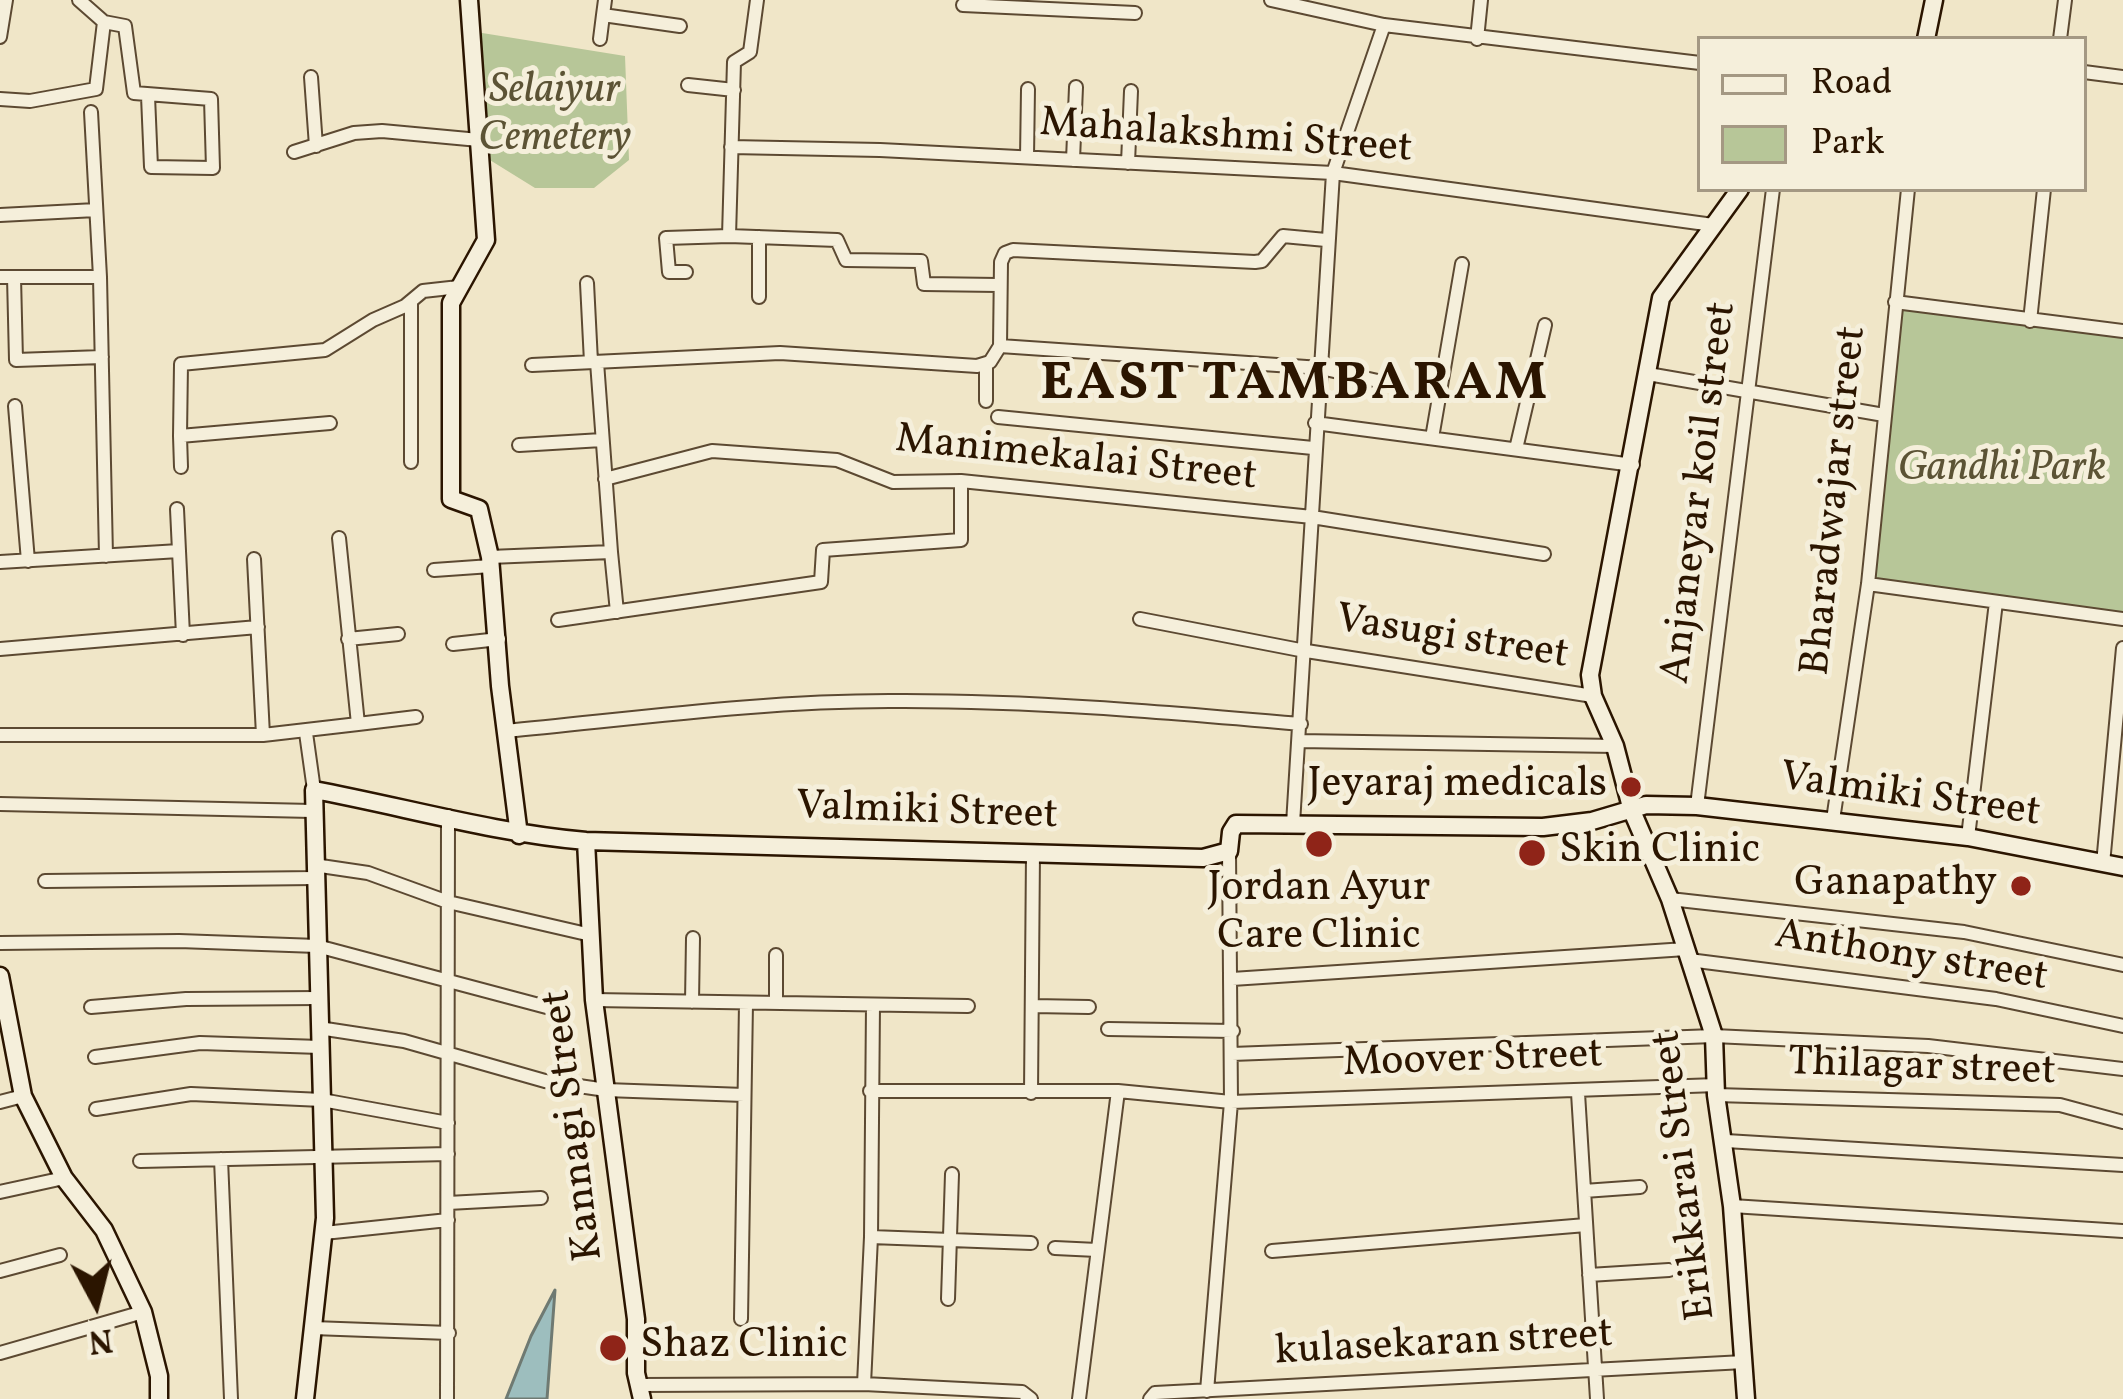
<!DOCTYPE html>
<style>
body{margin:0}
#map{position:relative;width:2123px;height:1399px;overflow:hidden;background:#f0e6c8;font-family:Vollkorn,serif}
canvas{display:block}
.legend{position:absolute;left:1697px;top:36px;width:390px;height:156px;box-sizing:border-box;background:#f5efdb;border:3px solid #a49883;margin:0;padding:15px 21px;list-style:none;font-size:36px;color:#2b1500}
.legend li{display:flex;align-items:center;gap:24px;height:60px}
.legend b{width:60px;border:3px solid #a49883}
.north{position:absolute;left:36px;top:1243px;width:120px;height:120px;-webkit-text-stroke:9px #f5efdb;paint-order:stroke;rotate:173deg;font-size:33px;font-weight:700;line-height:48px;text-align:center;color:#2b1500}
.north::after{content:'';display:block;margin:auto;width:42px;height:54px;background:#2b1500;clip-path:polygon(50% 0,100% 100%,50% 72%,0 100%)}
</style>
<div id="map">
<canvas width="2123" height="1399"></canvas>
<ul class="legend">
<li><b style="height:15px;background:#f5efdb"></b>Road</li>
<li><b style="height:33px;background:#b7c698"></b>Park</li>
</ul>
<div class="north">N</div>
</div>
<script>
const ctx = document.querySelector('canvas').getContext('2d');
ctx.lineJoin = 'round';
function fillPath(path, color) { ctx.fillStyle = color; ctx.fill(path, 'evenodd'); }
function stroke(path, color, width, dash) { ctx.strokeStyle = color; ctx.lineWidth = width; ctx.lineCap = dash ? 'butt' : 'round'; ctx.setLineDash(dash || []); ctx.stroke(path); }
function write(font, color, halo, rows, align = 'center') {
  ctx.font = font + ' Vollkorn,serif'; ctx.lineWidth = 10; ctx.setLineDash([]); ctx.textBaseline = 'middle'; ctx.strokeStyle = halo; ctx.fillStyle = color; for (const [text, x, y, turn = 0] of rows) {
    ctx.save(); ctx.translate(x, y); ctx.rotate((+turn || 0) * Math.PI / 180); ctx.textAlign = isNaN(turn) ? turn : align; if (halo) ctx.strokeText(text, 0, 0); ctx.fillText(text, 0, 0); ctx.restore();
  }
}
fillPath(new Path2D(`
 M476,32L625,56L629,160L594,188H535L485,157Z
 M1895,302L2123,331V612L1871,586Z`), '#b7c698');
const water = new Path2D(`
 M555,1290L547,1399H506L531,1336Z`);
fillPath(water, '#9dbebe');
stroke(water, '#6f7a72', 3);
const street = new Path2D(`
 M605,0L603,15L680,26
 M1271,0L1384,25L1700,63
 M963,5L1135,13
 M104,22L125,26L134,93L211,99L213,168L151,167L148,96
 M0,37L6,0
 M600,39L603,15
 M1477,39L1481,0
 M2060,39L2065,0
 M2084,72L2123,77
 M311,77L316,146
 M688,85L734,90
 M0,99L30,101L96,89L104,22L79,0
 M91,112L100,277L106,556
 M731,147L880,150L1333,173L1713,225
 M294,152L354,133L382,131L479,140
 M1027,157L1028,89
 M1073,160L1076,87
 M1128,163L1131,91
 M0,215L96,210
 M729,236L734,62L750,52L757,0
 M759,237V297
 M686,272H669L666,238L729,236L837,240L846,260L921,261L924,284L998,285
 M0,277H100
 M14,277L16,360L102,357
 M587,283L591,362
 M1895,302L2123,331
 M2030,321L2044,189
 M1000,346L1001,262L1005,253L1013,250L1255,262L1262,261L1283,236L1326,240
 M532,365L780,353L977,366L990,362L1000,346L1321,368L1382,382
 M986,365V401
 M1648,374L1884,415
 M15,406L28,561
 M998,417L1313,448
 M330,423L180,436L181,364L325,350L373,320L405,306L423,291L459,287
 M1315,423L1633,465
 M180,436L181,467
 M1432,438L1462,264
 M519,445L602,440
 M1516,449L1545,325
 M411,462V301
 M605,479L712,451L837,460L893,482L961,481L1312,517L1544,554
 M177,509L179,551
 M611,552L617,612
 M490,557L611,552L597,362
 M254,559L263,735
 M0,562L179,551L183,635
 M434,570L491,566
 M1868,584L2123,619
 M1140,619L1300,650L1593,696
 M558,620L821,582L823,550L961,540V481
 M348,639L398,634
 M453,644L499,639
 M0,649L258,627
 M358,724L416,717
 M505,731C632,719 761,701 889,701C1026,700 1164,712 1301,724
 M306,733L314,790
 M0,735H263L358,724L339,538
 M1299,741L1615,746
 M0,804L312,811
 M1697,806L1773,189
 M1833,820L1868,584L1908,189
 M1293,824L1333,173L1384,25
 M1968,837L1996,602
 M2103,864L2123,648
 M314,865L368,873L448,902L591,935
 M45,881L315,878
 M1670,899L1964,932L2123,965
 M0,943L179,941L317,946L554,1009
 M1689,960L1996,999L2123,1026
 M1232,979L1686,949
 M594,1000L968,1006
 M692,1002L693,938
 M776,1003V955
 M1033,1006L1089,1007
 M91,1007L186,999L318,998
 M319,1028L404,1041L545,1081L606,1090L744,1095
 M1108,1029L1233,1031
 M1232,1054L1714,1036L1928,1046L2123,1069
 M95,1057L200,1043L320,1047
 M870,1091H1118
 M1031,1093L1033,853
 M1578,1093L1597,1399
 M1716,1095L2060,1105L2123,1122
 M0,1102L23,1096
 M96,1109L191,1094L322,1100L448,1123
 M1726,1141L2123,1165
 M221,1159L231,1399
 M140,1161L448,1154
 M1584,1191L1640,1187
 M0,1192L64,1178
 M448,1203L541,1198
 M1732,1206L2123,1231
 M324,1233L448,1220
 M871,1237L1031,1243
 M1055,1248L1097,1250
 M1272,1251L1586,1225
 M0,1271L60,1255
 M1589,1275L1669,1270
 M948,1299L952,1174
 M741,1319L746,1003
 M313,1328L449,1333
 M0,1353L143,1312
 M864,1384L871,1237L873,1005
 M640,1385L864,1384L1022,1392L1031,1399
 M1207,1391L1231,1102L1229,851
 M447,1399L448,816
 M1079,1399L1118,1091L1231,1102L1717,1085
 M1150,1399L1155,1393L1744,1362`);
const secondary = new Path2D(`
 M469,0L486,240L451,303V499L479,509L490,557L500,686L519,835
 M1926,39L1934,0
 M1740,189L1661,298L1590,675L1593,696L1615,746L1632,811L1670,899L1714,1036L1716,1095L1732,1206L1746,1399
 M586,841L594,1000L636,1319V1373L642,1399
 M0,976L23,1096L64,1178L104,1230L143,1312L159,1376V1399
 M305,1399L325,1218L314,790C405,807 494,833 586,841L1203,858L1229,851L1231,832L1236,824L1543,827L1592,821L1646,805L1697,806L1968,837L2123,867`);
stroke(street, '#5c4932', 16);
stroke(secondary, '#2b1500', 21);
stroke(street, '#f5efdb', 12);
stroke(secondary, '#f5efdb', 16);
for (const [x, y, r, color] of [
 [1631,787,12,"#8f2418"],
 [1319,844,15,"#8f2418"],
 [1532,853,15,"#8f2418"],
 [2021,886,12,"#8f2418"],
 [613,1348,15,"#8f2418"]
]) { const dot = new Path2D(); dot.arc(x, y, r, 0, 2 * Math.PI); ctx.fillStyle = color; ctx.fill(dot); stroke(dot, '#f5efdb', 4.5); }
write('italic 42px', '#5c5335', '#f5efdb', [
 ["Selaiyur",555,93],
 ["Cemetery",555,141],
 ["Gandhi Park",2002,471]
]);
write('42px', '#2b1500', '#f5efdb', [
 ["Mahalakshmi Street",1226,139,4],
 ["Manimekalai Street",1076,461,6],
 ["Anjaneyar koil street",1702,493,-83],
 ["Bharadwajar street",1837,501,-84],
 ["Vasugi street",1452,640,9],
 ["Valmiki Street",1910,798,8],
 ["Valmiki Street",927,814,2],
 ["Anthony street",1911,959,9],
 ["Moover Street",1473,1062,-2],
 ["Thilagar street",1922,1070,2],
 ["Kannagi Street",576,1125,-97],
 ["Erikkarai Street",1687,1175,-97],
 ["kulasekaran street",1444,1346,-3]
]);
write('42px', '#2b1500', '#f5efdb', [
 ["Jeyaraj medicals",1607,787],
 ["Skin Clinic",1559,853,"left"],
 ["Ganapathy",1997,886],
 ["Jordan Ayur",1319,891,"center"],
 ["Care Clinic",1319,939,"center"],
 ["Shaz Clinic",640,1348,"left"]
], 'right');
ctx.letterSpacing = '3px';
write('bold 54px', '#2b1500', '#f5efdb', [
 ["EAST TAMBARAM",1295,388]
]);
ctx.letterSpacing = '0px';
</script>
